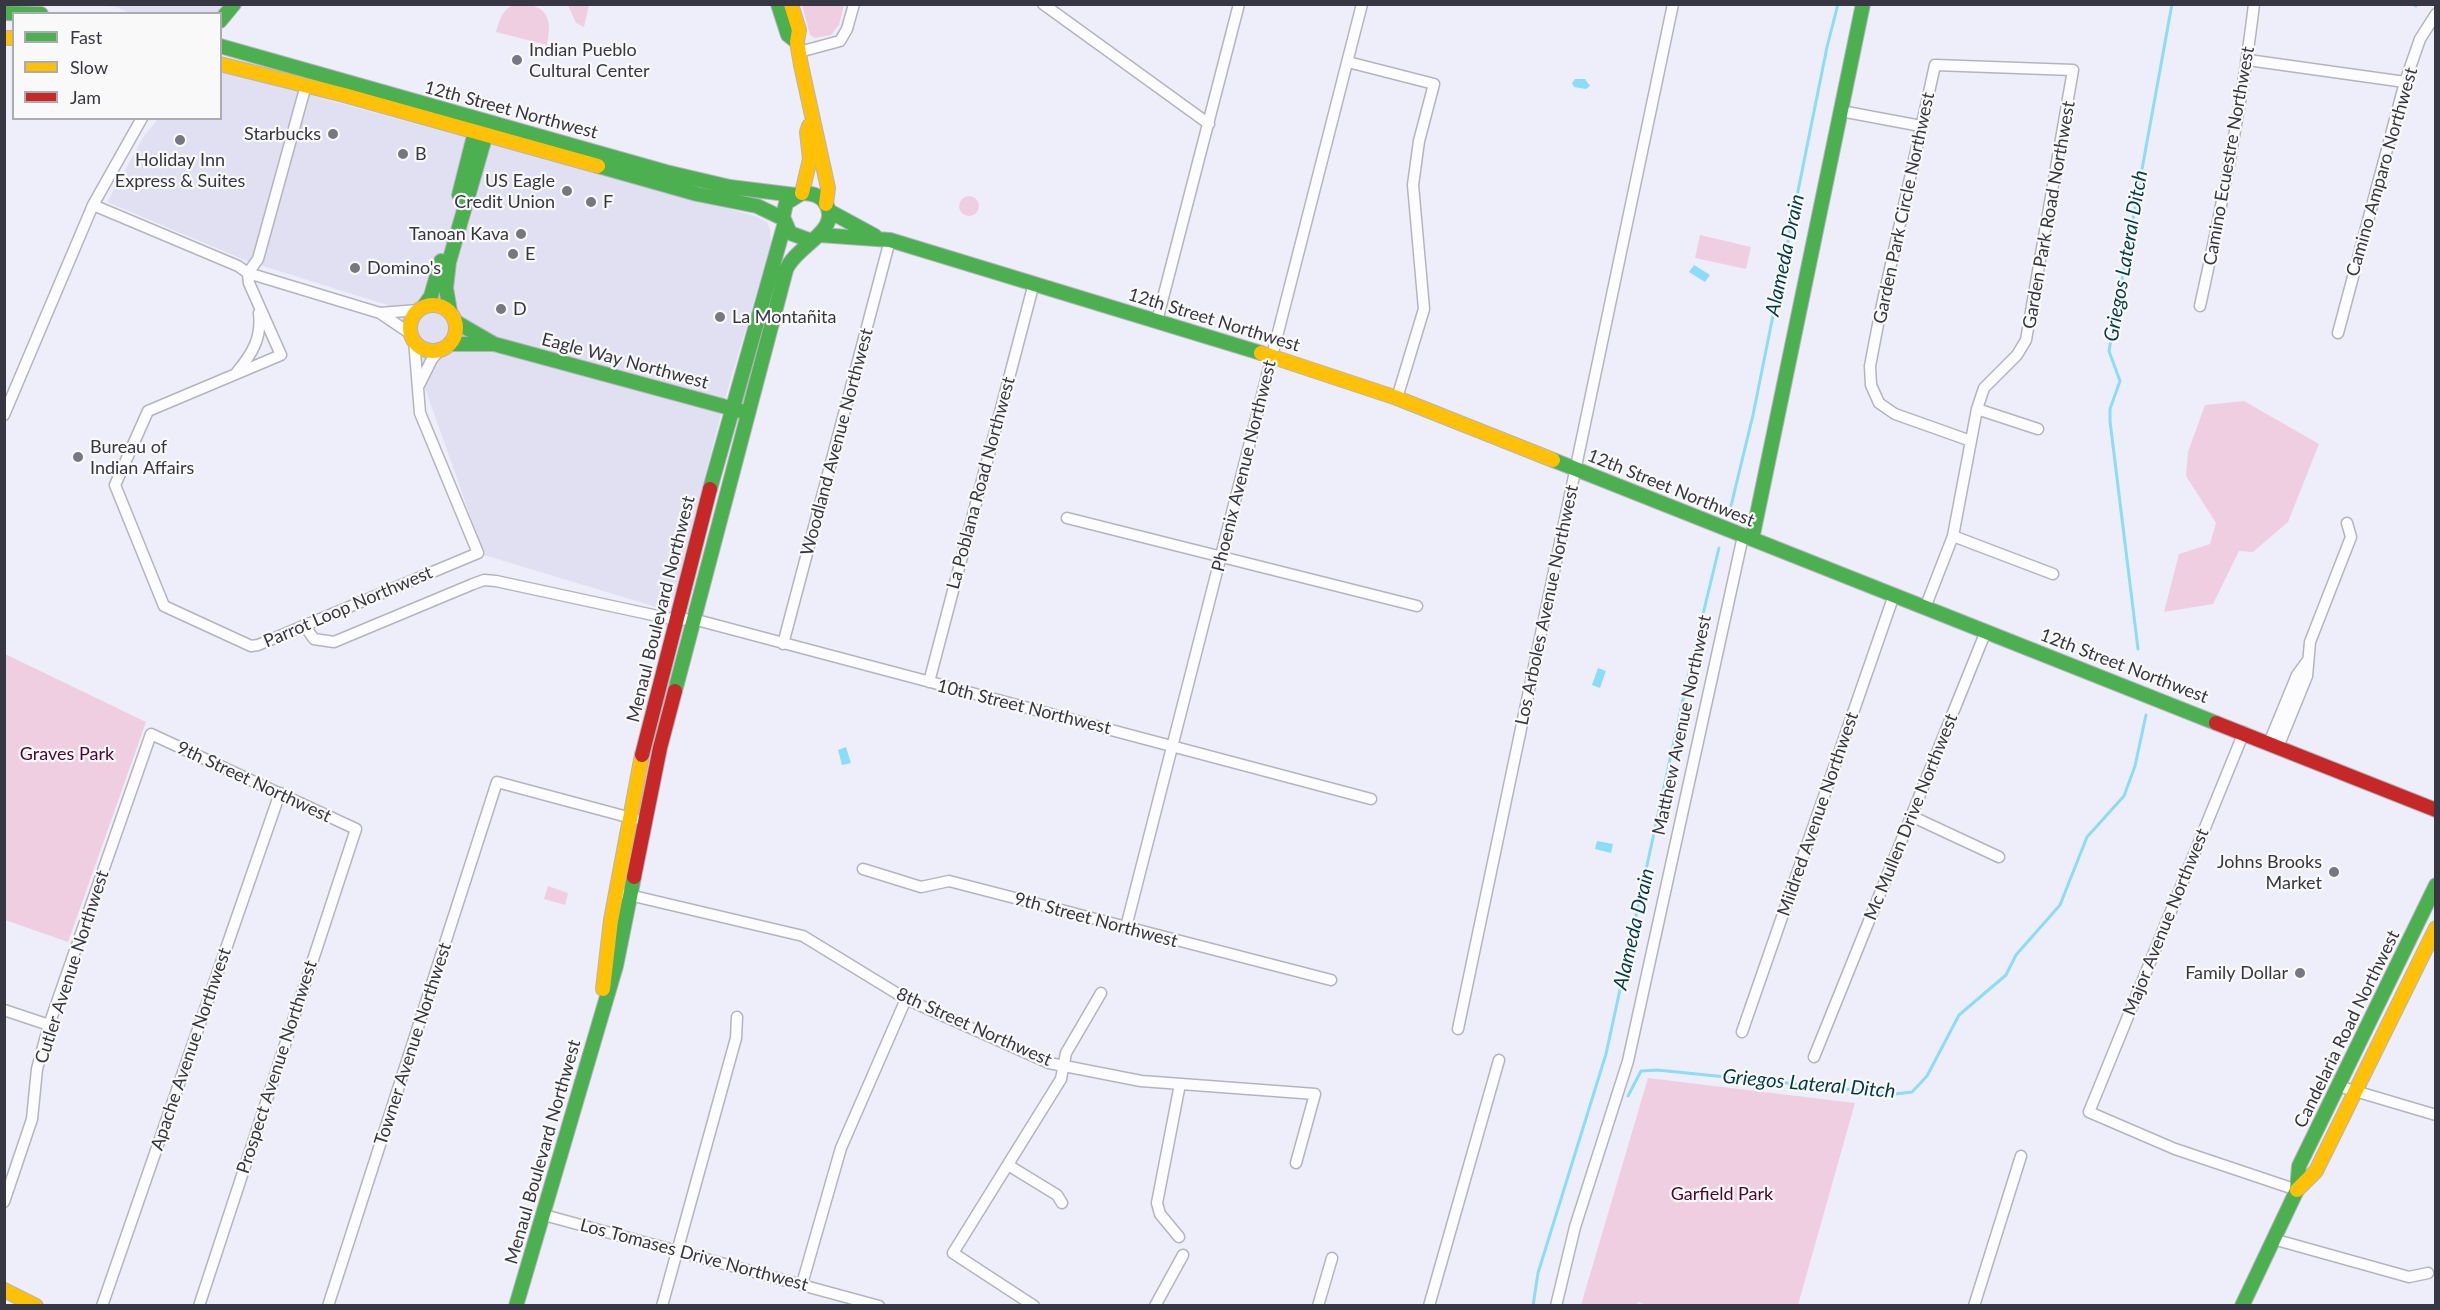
<!DOCTYPE html>
<meta charset="utf-8">
<style>
body{margin:0}
#map{position:relative;width:2440px;height:1310px;overflow:hidden;background:#eeeefa;font-family:Lato,sans-serif}
canvas{display:block}
.frame{position:absolute;inset:0;border:6px solid #373643;pointer-events:none}
.legend{position:absolute;left:12px;top:12px;width:210px;height:108px;box-sizing:border-box;background:#f9f9f9;border:2px solid #ababb0;margin:0;padding:8px 10px;list-style:none;font-size:18px;color:#373643}
.legend li{display:flex;align-items:center;gap:12px;height:30px}
.legend b{width:30px;border:2px solid #ababb0}
</style>
<div id="map">
<canvas width="2440" height="1310"></canvas>
<div class="frame"></div>
<ul class="legend">
<li><b style="height:8px;background:#4caf50"></b>Fast</li>
<li><b style="height:8px;background:#ffc107"></b>Slow</li>
<li><b style="height:8px;background:#c62828"></b>Jam</li>
</ul>
</div>
<script>
const ctx = document.querySelector('canvas').getContext('2d');
ctx.lineJoin = 'round';
function fillPath(path, color) { ctx.fillStyle = color; ctx.fill(path, 'evenodd'); }
function stroke(path, color, width, dash) { ctx.strokeStyle = color; ctx.lineWidth = width; ctx.lineCap = dash ? 'butt' : 'round'; ctx.setLineDash(dash || []); ctx.stroke(path); }
function write(font, color, halo, rows, align = 'center') {
  ctx.font = font + ' Lato,sans-serif'; ctx.lineWidth = 4.5; ctx.setLineDash([]); ctx.textBaseline = 'middle'; ctx.strokeStyle = halo; ctx.fillStyle = color; for (const [text, x, y, turn = 0] of rows) {
    ctx.save(); ctx.translate(x, y); ctx.rotate((+turn || 0) * Math.PI / 180); ctx.textAlign = isNaN(turn) ? turn : align; if (halo) ctx.strokeText(text, 0, 0); ctx.fillText(text, 0, 0); ctx.restore();
  }
}
fillPath(new Path2D(`
 M90,5H223L216,14L129,13L116,7Z
 M221,71L755,216L767,222L770,229L771,245L726,395L674,596L666,610L484,555L408,340L387,305L247,261L107,202L144,136L158,119L220,118Z`), '#e0e0f2');
fillPath(new Path2D(`
 M516,4C546,4 553,16 547,45L496,32C500,19 502,9 516,4Z
 M568,5H589L584,27L576,23Z
 M802,5V4L844,5L839,25L831,35L815,38L810,35Z
 M959 206a10 10 0 1 1 20 0a10 10 0 1 1-20 0Z
 M1700,235L1751,247L1746,269L1695,258Z
 M2244,401L2319,444L2288,522L2253,552L2239,551L2213,604L2164,612L2179,554L2210,544L2216,523L2186,476L2188,452L2205,405Z
 M5,654L146,722L68,942L5,920Z
 M548,886L568,893L565,905L544,899Z
 M1648,1078L1855,1103L1798,1305L1650,1306L1638,1302L1637,1305H1581Z`), '#f0cee1');
fillPath(new Path2D(`
 M1575,79H1585L1590,86L1586,89L1574,87L1572,83Z
 M1694,265L1710,275L1705,282L1689,272Z
 M1598,668L1606,671L1600,688L1592,685Z
 M846,747L851,763L842,765L838,750Z
 M1597,841L1613,844L1611,853L1595,849Z`), '#8bdcf7');
stroke(new Path2D(`
 M2413,4L2416,6
 M1731,506L1753,415L1827,47L1838,4
 M2138,649L2110,421V409L2120,381L2109,351L2172,4
 M1628,1096L1641,1071L1657,1070L1895,1094L1912,1092L1927,1076L1959,1015L2006,975L2016,955L2060,905L2087,837L2124,796L2135,766L2146,715
 M1533,1306L1538,1273L1606,1054L1689,672L1719,548`), '#8bdcf7', 3);
const street = new Path2D(`
 M1043,4L1209,124
 M799,52L840,41L847,29L854,4
 M2248,60L2405,82
 M1348,62L1434,84L1419,141L1413,185L1424,309L1397,398
 M306,85L258,259L248,273L249,283L281,355L148,411L115,485L164,606L251,646L258,645L478,553L420,413L414,340
 M1841,111L1921,126
 M93,205L238,266L248,273L380,313L411,334
 M2200,306C2222,206 2242,106 2254,4
 M380,313L418,310
 M1157,321L1239,4
 M2338,333L2405,82L2420,39L2436,14
 M237,372C252,354 262,338 259,313
 M419,385L432,359L440,350
 M1977,409L2038,429
 M4,415L93,205L142,118
 M1067,518L1417,606
 M1953,536L2053,574
 M1925,608L1953,536L1977,409L1984,388L2017,355L2026,340L2073,70L1935,65L1880,314L1870,366L1871,385L1879,403L1895,414L1971,441
 M304,625L314,639L334,642L473,584L484,580L496,581L676,620L693,619L1371,799
 M783,644L890,240
 M929,682L1034,283
 M2244,732L2089,1112L2175,1149L2297,1190
 M2269,743L2297,675L2308,660
 M2278,747L2307,676L2310,642L2351,537L2347,523
 M1911,816L1999,857
 M863,869L921,887L949,881L1331,980
 M625,894L803,936L906,999L1049,1063L1141,1081L1315,1094L1296,1163
 M1126,927L1362,4
 M4,1010L49,1025
 M1458,1029L1673,4
 M1742,1032L1894,595
 M1814,1057L1986,631
 M2338,1086L2436,1115
 M1008,1165L1057,1195L1062,1203
 M4,1202L32,1119L37,1069L49,1025L151,734L356,829L199,1306
 M544,1215L879,1306
 M1179,1237L1160,1214L1157,1203L1180,1084
 M2273,1239L2409,1277L2428,1273
 M802,1284L841,1148L906,999
 M102,1306L280,793
 M328,1306L497,782L635,819
 M662,1306L736,1038L737,1017
 M1034,1306L953,1253L1061,1079L1066,1053L1101,993
 M1155,1306L1183,1255
 M1318,1306L1332,1258
 M1429,1306L1499,1060
 M1556,1306L1575,1227L1628,1061L1743,536
 M1974,1306L2021,1156`);
const fast = new Path2D(`
 M778,4L788,35L797,42
 M4,13L41,14
 M220,21L234,4
 M220,46L666,172L730,187L795,195
 M598,166L697,194L757,206L782,218
 M459,195L475,132L481,123
 M829,211L875,236
 M820,235L890,240L1261,353
 M424,306L431,296L441,261
 M450,311L446,288L449,262L486,134L484,127
 M456,322L494,344L741,411
 M450,344H491
 M1553,460L2216,723
 M710,489L784,226
 M1752,539L1863,4
 M675,691L786,270C795,246 842,231 826,204C821,195 811,193 802,193L786,203L783,217L790,233L809,240
 M516,1306L616,966L634,877
 M2242,1306L2297,1190L2299,1166L2436,885`);
const slow = new Path2D(`
 M791,4L799,30L797,42L801,65L828,188L826,204
 M4,38H14
 M220,64L344,95L598,166
 M802,193L810,159L807,132L809,126
 M410 328a23 23 0 1 1 46 0a23 23 0 1 1-46 0Z
 M1261,353L1397,398L1553,460
 M603,989L611,920L642,755
 M2297,1190L2316,1171L2436,928
 M4,1290L36,1306`);
const jam = new Path2D(`
 M2216,723L2436,810
 M642,755L710,489
 M634,877L660,748L675,691`);
stroke(street, '#b4b4bf', 13);
stroke(fast, '#b4b4bf', 16);
stroke(slow, '#b4b4bf', 16);
stroke(jam, '#b4b4bf', 16);
stroke(street, '#fcfcfe', 10);
stroke(fast, '#4caf50', 14);
stroke(slow, '#ffc107', 14);
stroke(jam, '#c62828', 14);
for (const [x, y, r, color] of [
 [517,60,6,"#777683"],
 [333,134,6,"#777683"],
 [180,140,6,"#777683"],
 [403,154,6,"#777683"],
 [567,191,6,"#777683"],
 [591,202,6,"#777683"],
 [521,234,6,"#777683"],
 [513,254,6,"#777683"],
 [355,268,6,"#777683"],
 [501,309,6,"#777683"],
 [720,317,6,"#777683"],
 [78,457,6,"#777683"],
 [2334,872,6,"#777683"],
 [2300,973,6,"#777683"]
]) { const dot = new Path2D(); dot.arc(x, y, r, 0, 2 * Math.PI); ctx.fillStyle = color; ctx.fill(dot); stroke(dot, '#f9f9f9', 2); }
write('18px', '#373643', '#f9f9f9', [
 ["Indian Pueblo",529,50],
 ["Cultural Center",529,71],
 ["Starbucks",321,134,"right"],
 ["B",415,154],
 ["Holiday Inn",180,160,"center"],
 ["Express & Suites",180,181,"center"],
 ["US Eagle",555,181,"right"],
 ["Credit Union",555,202,"right"],
 ["F",603,202],
 ["Tanoan Kava",509,234,"right"],
 ["E",525,254],
 ["Domino's",367,268],
 ["D",513,309],
 ["La Montañita",732,317],
 ["Bureau of",90,447],
 ["Indian Affairs",90,468],
 ["Johns Brooks",2322,862,"right"],
 ["Market",2322,883,"right"],
 ["Family Dollar",2288,973,"right"]
], 'left');
write('18px', '#373643', '#f9f9f9', [
 ["12th Street Northwest",511,110,15],
 ["Camino Ecuestre Northwest",2229,156,-80],
 ["Camino Amparo Northwest",2382,172,-74],
 ["Garden Park Circle Northwest",1904,208,-78],
 ["Garden Park Road Northwest",2049,215,-80],
 ["12th Street Northwest",1214,320,17],
 ["Eagle Way Northwest",625,361,15],
 ["Woodland Avenue Northwest",837,442,-75],
 ["Phoenix Avenue Northwest",1244,466,-76],
 ["La Poblana Road Northwest",981,483,-75],
 ["12th Street Northwest",1671,488,22],
 ["Los Arboles Avenue Northwest",1547,605,-78],
 ["Parrot Loop Northwest",348,607,-23],
 ["Menaul Boulevard Northwest",661,609,-76],
 ["12th Street Northwest",2124,666,21],
 ["10th Street Northwest",1024,707,14],
 ["Matthew Avenue Northwest",1682,725,-78],
 ["9th Street Northwest",254,782,25],
 ["Mildred Avenue Northwest",1818,814,-71],
 ["Mc Mullen Drive Northwest",1911,817,-68],
 ["9th Street Northwest",1096,920,15],
 ["Major Avenue Northwest",2166,922,-68],
 ["Cutler Avenue Northwest",72,967,-72],
 ["8th Street Northwest",974,1027,24],
 ["Candelaria Road Northwest",2347,1029,-64],
 ["Towner Avenue Northwest",413,1044,-72],
 ["Apache Avenue Northwest",191,1049,-71],
 ["Prospect Avenue Northwest",277,1067,-72],
 ["Menaul Boulevard Northwest",543,1152,-74],
 ["Los Tomases Drive Northwest",694,1255,15]
]);
write('18px', '#510230', '#f9f9f9', [
 ["Graves Park",67,754],
 ["Garfield Park",1722,1194]
]);
write('italic 20px', '#023a48', '#f9f9f9', [
 ["Alameda Drain",1785,255,-78],
 ["Griegos Lateral Ditch",2126,256,-80],
 ["Alameda Drain",1634,929,-77],
 ["Griegos Lateral Ditch",1809,1084,5]
]);
</script>
